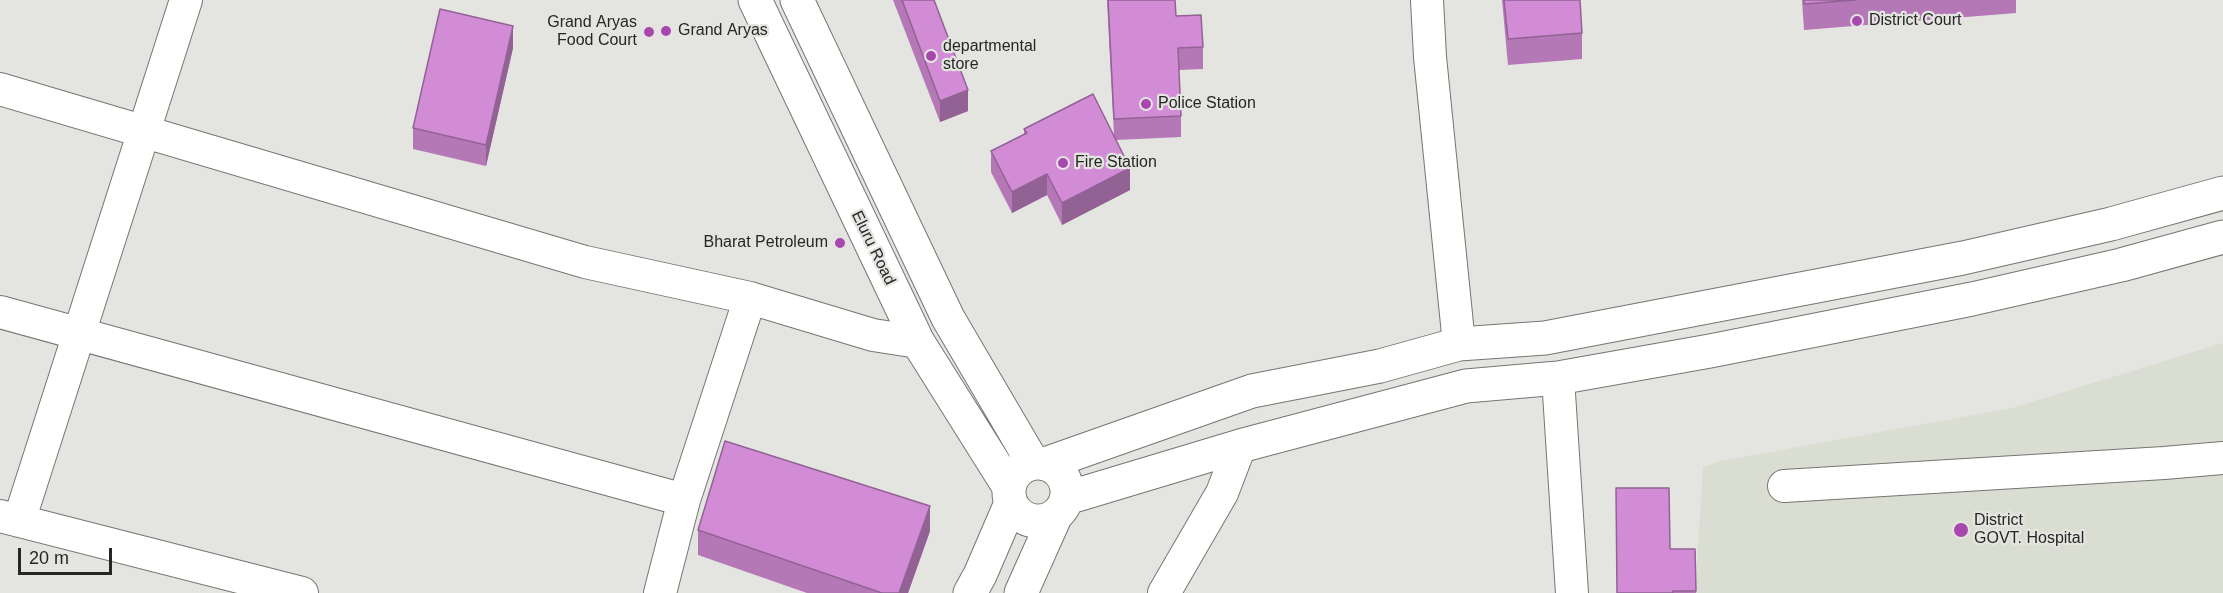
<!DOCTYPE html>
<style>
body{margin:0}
#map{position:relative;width:2223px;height:593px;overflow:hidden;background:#e4e5e1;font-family:Arial,sans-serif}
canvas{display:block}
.scale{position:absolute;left:18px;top:548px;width:94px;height:27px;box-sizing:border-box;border:3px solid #262625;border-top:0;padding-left:8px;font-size:18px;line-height:21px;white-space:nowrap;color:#262625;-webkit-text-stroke:4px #e4e5e1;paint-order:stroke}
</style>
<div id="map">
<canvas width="2223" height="593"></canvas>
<div class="scale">20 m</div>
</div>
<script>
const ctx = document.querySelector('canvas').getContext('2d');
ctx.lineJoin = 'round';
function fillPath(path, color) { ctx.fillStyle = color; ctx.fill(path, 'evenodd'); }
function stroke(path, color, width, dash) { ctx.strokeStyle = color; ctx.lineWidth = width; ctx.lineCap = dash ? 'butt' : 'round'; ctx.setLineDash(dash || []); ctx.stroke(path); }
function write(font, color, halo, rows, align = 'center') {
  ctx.font = font + ' Arial,sans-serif'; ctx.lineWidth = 4.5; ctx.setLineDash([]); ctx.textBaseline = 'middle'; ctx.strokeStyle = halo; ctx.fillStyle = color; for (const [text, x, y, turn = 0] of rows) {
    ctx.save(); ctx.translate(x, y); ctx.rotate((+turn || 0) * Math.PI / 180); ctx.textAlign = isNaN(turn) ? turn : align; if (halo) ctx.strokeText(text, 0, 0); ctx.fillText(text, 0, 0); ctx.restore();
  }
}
fillPath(new Path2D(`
 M2223,343V593H1695L1703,467L1721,461L2012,408Z`), '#daddd1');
const minor = new Path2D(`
 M1427,0L1430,57L1459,344
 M0,89L585,262L750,298L873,335L918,342
 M0,312L684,500
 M1558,378L1572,593
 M1784,486L2164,463L2223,458
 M0,516L302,593
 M19,521L186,0
 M660,593L684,500L750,298
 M1164,593L1222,493L1240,446`);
const major = new Path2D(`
 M755,0L918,342L1009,487
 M797,0L948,318L1033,463
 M1009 492a29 29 0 1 1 58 0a29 29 0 1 1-58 0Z
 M1045,464L1252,391L1380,366L1459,344L1545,338L1963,258L2111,224L2223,193
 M1067,498L1240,446L1466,386L1558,378L1710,351L1972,299L2121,265L2223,237
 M970,593L980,575L1011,503
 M1021,593L1055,517`);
stroke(minor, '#757572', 34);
stroke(major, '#757572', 35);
stroke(minor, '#fff', 32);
stroke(major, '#fff', 33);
fillPath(new Path2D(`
 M893,0H934L968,111L940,122Z
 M1107,0H1175L1176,16L1203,47V69L1179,70L1181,116V137L1116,140L1130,190L1062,225L1047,195L1012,213L991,172V151L1024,134V129L1114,135Z
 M1502,0H1580L1582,33V59L1508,65Z
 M1802,0H2016V13L1804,30Z
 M513,48L486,166L413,149V128Z
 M698,530L930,531L908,593H807L698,555Z
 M1670,549H1695L1696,593H1617Z`), '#b578b7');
fillPath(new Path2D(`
 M513,26V48L486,166V145Z
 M968,90V111L940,122V101Z
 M1130,168V190L1062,225V203Z
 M1047,174V195L1012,213V192Z
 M930,506V531L908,593H899Z`), '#936295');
const building = new Path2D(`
 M902,0H934L968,90L940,101Z
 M1108,0H1175L1176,16L1201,15L1203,47L1178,48L1181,116L1114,119Z
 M1504,0H1580L1582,33L1508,39Z
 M1804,0H1856L1804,4Z
 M440,9L513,26L486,145L413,128Z
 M1093,94L1130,168L1062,203L1047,174L1012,192L991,151L1027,133L1024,129Z
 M725,441L930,506L899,593H882L698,530Z
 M1616,488H1669L1670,549H1695L1696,591H1673V593H1617Z`);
fillPath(building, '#d28cd5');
stroke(building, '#936295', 1.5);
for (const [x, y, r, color] of [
 [1857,21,6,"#a847ae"],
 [666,31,6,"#a847ae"],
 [649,32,6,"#a847ae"],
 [931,56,6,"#a847ae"],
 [1146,104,6,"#a847ae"],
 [1063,163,6,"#a847ae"],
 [840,243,6,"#a847ae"],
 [1961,530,8,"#a847ae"]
]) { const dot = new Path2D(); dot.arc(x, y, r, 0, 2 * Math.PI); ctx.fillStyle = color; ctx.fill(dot); stroke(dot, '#e4e5e1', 2); }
write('16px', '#262625', '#e4e5e1', [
 ["District Court",1869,21],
 ["Grand Aryas",637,23,"right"],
 ["Food Court",637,41,"right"],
 ["Grand Aryas",678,31],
 ["departmental",943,47],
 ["store",943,65],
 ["Police Station",1158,104],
 ["Fire Station",1075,163],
 ["Bharat Petroleum",828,243,"right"],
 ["District",1974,521],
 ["GOVT. Hospital",1974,539]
], 'left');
write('16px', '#262625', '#e4e5e1', [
 ["Eluru Road",873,248,64]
]);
</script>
